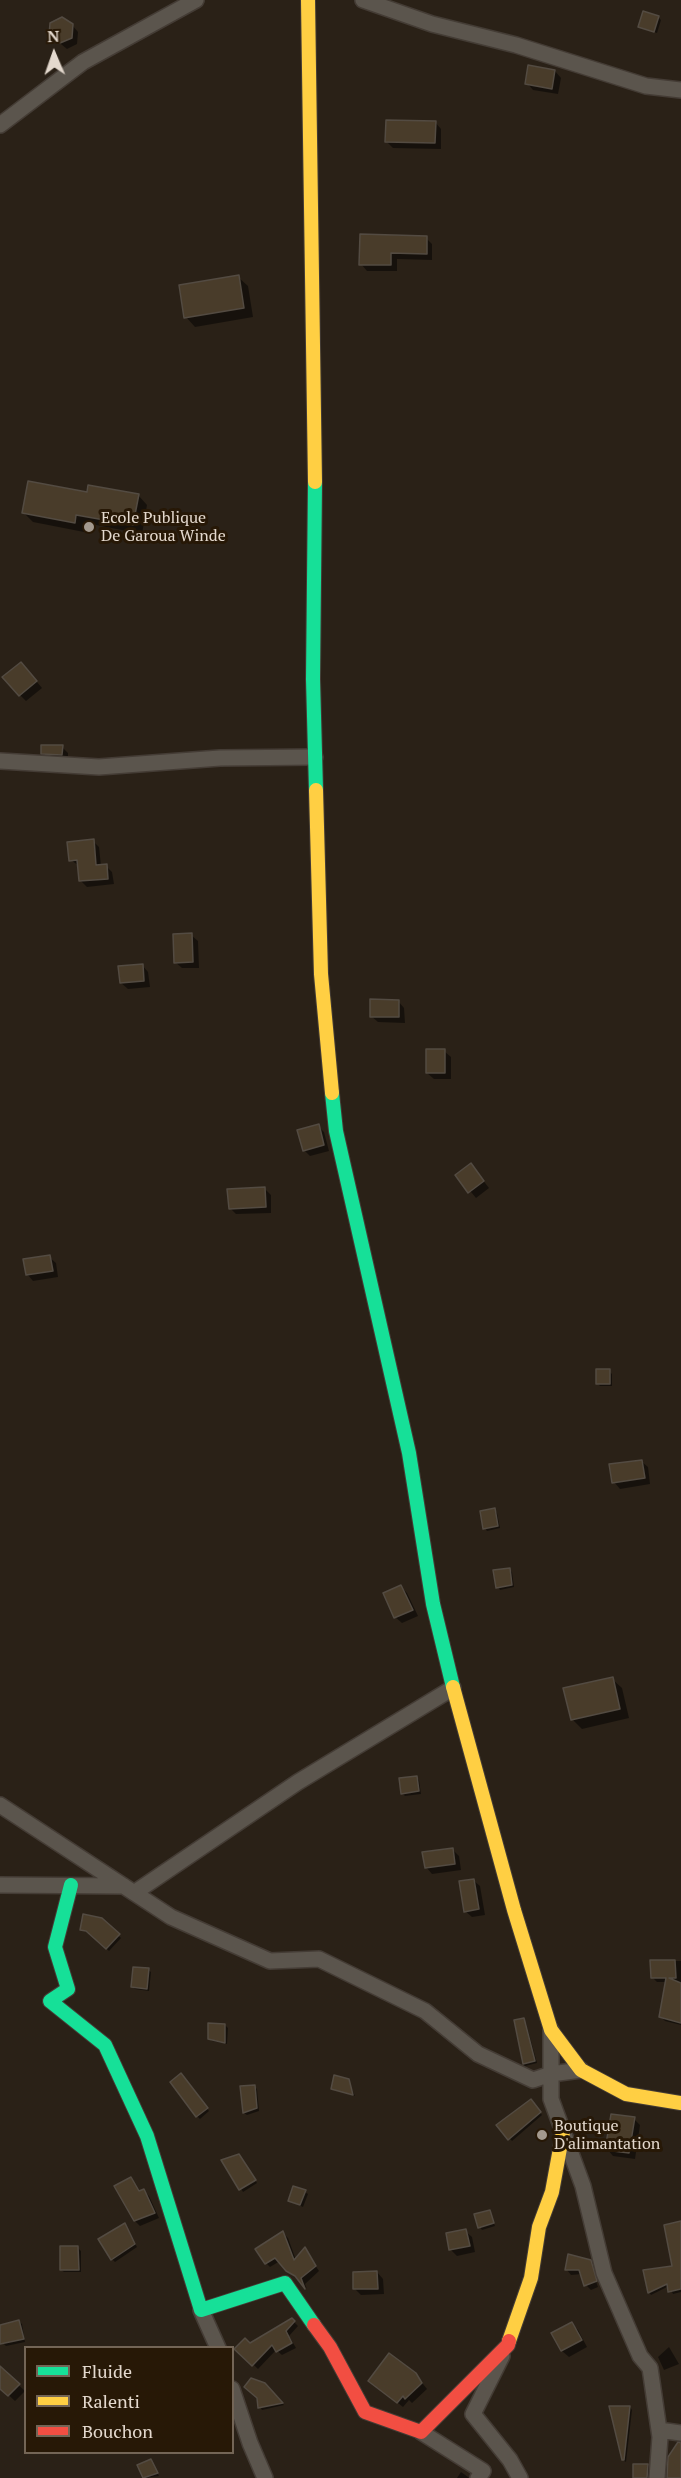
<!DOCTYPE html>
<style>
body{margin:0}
#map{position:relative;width:681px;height:2478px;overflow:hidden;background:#2a2117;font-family:"PT Serif",serif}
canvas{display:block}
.legend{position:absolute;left:24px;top:2346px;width:210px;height:108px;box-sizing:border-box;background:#271806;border:2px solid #736556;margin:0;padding:8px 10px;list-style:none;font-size:18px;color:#e4d9ce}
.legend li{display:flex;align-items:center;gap:12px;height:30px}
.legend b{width:30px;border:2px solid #736556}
.north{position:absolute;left:24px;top:24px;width:60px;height:60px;-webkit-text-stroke:4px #271806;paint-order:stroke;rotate:358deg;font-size:16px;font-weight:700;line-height:24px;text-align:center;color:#e4d9ce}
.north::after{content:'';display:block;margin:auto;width:21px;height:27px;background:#e4d9ce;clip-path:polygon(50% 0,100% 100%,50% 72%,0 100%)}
</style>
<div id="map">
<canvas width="681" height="2478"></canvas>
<ul class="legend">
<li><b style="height:8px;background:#16e098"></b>Fluide</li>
<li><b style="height:8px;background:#ffcf43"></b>Ralenti</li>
<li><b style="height:8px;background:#f24e42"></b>Bouchon</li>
</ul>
<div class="north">N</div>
</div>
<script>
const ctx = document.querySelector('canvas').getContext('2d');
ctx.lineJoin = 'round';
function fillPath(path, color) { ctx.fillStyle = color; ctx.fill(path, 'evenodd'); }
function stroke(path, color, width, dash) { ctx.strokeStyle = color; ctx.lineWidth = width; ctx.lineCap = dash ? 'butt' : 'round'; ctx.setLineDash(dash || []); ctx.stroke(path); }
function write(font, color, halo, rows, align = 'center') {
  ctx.font = font + ' "PT Serif",serif'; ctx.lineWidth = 6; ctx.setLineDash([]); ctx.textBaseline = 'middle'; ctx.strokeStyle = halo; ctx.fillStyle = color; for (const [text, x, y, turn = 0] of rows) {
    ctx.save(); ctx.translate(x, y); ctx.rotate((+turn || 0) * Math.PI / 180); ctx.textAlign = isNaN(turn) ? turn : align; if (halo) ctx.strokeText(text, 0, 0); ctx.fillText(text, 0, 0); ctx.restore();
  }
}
fillPath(new Path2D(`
 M658,17L661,20L657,33L640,27Z
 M72,25L78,32L77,44L67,49L50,35Z
 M555,71L561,78L558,94L533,90L527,83Z
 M435,122L441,129V149L393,148L387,142Z
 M426,238L432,244V260L397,259V271H367L361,264Z
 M238,277L248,286L253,317L195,327L186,317Z
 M88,494L138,495L147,505L142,534L86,523L84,532L33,522L23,512Z
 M27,670L42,688L26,701L20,695Z
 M62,747L68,753V761L48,759L42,753Z
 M93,841L99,847L101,866H106L112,872L114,884L87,887L81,881L79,866L71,860Z
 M191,935L198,941L199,968H182L175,962Z
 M142,965L148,972L150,987L128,989L121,983Z
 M398,1001L404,1008L405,1023L378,1022L371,1016Z
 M444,1051L451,1057V1079H434L427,1073Z
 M318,1126L324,1132L329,1151L310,1156L304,1150Z
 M471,1165L489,1188L476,1198L457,1175Z
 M264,1188L271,1195V1213L236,1214L230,1208Z
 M49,1257L56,1263L58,1277L33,1281L27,1274Z
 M609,1371L612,1374V1386H600L598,1384Z
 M641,1461L648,1467L650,1484L620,1489L614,1482Z
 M494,1510L497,1513L500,1528L487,1531L485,1528Z
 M509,1569L512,1572L514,1587L500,1590L498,1587Z
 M401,1587L407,1593L418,1616L402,1623L395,1617Z
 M612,1679L622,1688L629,1718L582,1729L572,1719Z
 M416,1777L419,1780L421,1794L405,1796L402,1793Z
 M452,1849L459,1856L461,1870L432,1874L426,1867Z
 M473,1880L480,1886L485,1915L472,1917L465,1911Z
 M101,1919L121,1938L109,1951L90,1933L81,1929Z
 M652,1961H681V2025L665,2021L661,2017L666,1982H657L652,1977Z
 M148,1970L151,1972L149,1991L135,1989L132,1987Z
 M523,2020L526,2023L537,2063L525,2066L522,2063L516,2022Z
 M225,2025L228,2028L227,2044L212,2041L209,2038Z
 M184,2078L209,2111L200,2119L197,2116Z
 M348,2081L355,2096L332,2088Z
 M254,2086L257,2089L259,2111L247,2115L244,2113L242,2087Z
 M533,2104L542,2115L512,2141L498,2125Z
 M634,2119L640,2125L635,2159L613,2156L607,2149Z
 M242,2159L257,2183L243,2192L224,2161Z
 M130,2179L140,2192L144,2191L149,2196L159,2218L140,2226L135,2221Z
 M305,2192L308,2194L303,2207L290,2201Z
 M489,2211L495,2226L482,2230L480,2227Z
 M681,2222V2292L673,2294L669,2286L651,2295L649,2292L676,2267Z
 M124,2225L137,2247L115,2262L112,2259Z
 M465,2231L472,2237L475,2252L457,2256L451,2250Z
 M283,2233L288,2238L296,2260L305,2250L319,2271L305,2284L307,2289L300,2279L293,2275L280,2261L270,2267L266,2263Z
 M78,2248L81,2251V2272H64L61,2270Z
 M589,2262L598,2287L591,2290L586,2285L582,2274L571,2275L567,2270Z
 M377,2272L383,2279L384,2294L361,2295L355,2289Z
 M292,2320L298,2326L289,2336L296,2348L282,2355L276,2350L258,2369L237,2349L250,2344Z
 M19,2321L22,2324L25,2342L6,2346L3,2343L0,2327Z
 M572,2324L578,2330L587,2347L569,2357L562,2351L553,2334Z
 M669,2347L679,2364L664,2370L658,2357Z
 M0,2368L25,2391L15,2401L0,2387Z
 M415,2374L427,2389L412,2403L409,2400L403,2407L370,2381Z
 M264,2384L284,2405L262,2410L260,2407Z
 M630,2407L632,2410L626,2462L623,2460Z
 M151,2461L159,2476L144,2478L139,2466Z
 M648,2465L654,2472V2478H635Z
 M461,2472L468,2477L469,2478H457Z`), '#0007');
const building = new Path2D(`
 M643,11L659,16L654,32L638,27Z
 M62,17L73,24L72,38L60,43L49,36L50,23Z
 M528,65L555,70L552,89L525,84Z
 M386,120L436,121L435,143L385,142Z
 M360,234L427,236V254L391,253V265H359Z
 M239,275L244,308L184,318L179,285Z
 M28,481L87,492L88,485L139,494L133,525L76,515L75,523L22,513Z
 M21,662L37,681L19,696L2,677Z
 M41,745H63L62,755L41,754Z
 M94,839L96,865L107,864L108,879L79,881L77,860L69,861L67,842Z
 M192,933L193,962L174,963L173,934Z
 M143,964L144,981L120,983L118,966Z
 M370,999L399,1000V1017H370Z
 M426,1049H445V1073H426Z
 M319,1124L324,1145L303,1151L297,1130Z
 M471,1163L484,1181L468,1193L455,1175Z
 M265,1187L266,1207L229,1209L227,1189Z
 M50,1255L53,1271L26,1275L23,1259Z
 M596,1369H610V1384H596Z
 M642,1460L645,1478L612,1483L609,1464Z
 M495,1508L498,1526L483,1529L480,1511Z
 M510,1568L512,1585L496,1588L493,1570Z
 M401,1585L413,1610L394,1618L383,1593Z
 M613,1677L620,1709L571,1720L563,1688Z
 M417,1776L419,1791L401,1794L399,1778Z
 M453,1848L455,1864L425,1868L422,1852Z
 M474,1879L479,1909L464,1912L459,1881Z
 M83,1914L102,1918L120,1934L106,1949L86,1931L80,1930Z
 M650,1960H675L676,1978H669L681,1983V2023L659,2017L666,1978H651Z
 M133,1967L149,1968L147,1989L131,1987Z
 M524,2018L535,2061L523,2064L514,2020Z
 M208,2023L225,2024V2043L208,2039Z
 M181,2073L208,2108L196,2117L170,2082Z
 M334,2075L349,2079L353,2095L331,2089Z
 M255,2085L257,2108L243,2113L240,2086Z
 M531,2099L541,2112L508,2140L496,2125Z
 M611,2114L635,2117L629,2153L605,2150Z
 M239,2154L256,2180L239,2190L221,2160Z
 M131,2177L139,2191L144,2189L155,2213L134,2221L114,2186Z
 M293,2186L306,2190L300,2205L288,2201Z
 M490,2210L494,2223L478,2228L474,2214Z
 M681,2221V2289L668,2292L667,2284L648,2293L643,2270L672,2266L664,2225Z
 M125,2223L135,2244L111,2260L98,2239Z
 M466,2229L470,2246L449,2250L446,2233Z
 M283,2231L294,2260L305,2247L316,2266L301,2278L305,2289L295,2276L286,2271L275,2258L265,2264L255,2249Z
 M60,2246H78L79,2270H60Z
 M568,2254L591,2260L597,2281L584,2286L579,2270H565Z
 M377,2271L378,2289H353V2272Z
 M292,2318L295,2321L286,2331L292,2343L276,2352L272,2345L252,2366L234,2349L245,2338L250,2343Z
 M19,2320L24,2339L0,2344V2325Z
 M572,2322L582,2340L561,2351L551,2333Z
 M389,2353L416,2373L422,2383L405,2399L403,2396L397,2403L368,2381Z
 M0,2366L20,2384L8,2396L0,2389Z
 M251,2378L265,2383L283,2403L258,2408L257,2398L244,2387Z
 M609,2406H630L624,2460H622Z
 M678,2442L681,2443V2478H667L668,2457Z
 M151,2459L158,2473L143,2478L137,2465Z
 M633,2464H648L647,2478H633Z`);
fillPath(building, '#493c2a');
stroke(building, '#534b42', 1.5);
const street = new Path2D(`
 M363,0L432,24L516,45L646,86L681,90
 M0,125L83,62L196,0
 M0,761L99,767L220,758L315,757
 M0,1805L171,1917L270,1961L319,1959L425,2011L478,2054L533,2080L551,2074L581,2070
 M0,1885L124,1886
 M134,1893L298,1782L453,1688
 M551,2030V2099L583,2186L604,2273L640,2356L650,2368L660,2437L657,2478
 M201,2310L218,2348
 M502,2356L473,2414L510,2460L520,2478
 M232,2389L250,2443L265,2478
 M659,2430L681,2433
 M421,2432L483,2471L478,2478`);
const fast = new Path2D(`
 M315,482L313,679L316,790
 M332,1093L336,1131L409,1453L433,1604L453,1687
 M71,1885L55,1947L68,1989L50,2001L105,2045L147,2136L201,2310L285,2283L314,2325`);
const slow = new Path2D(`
 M308,0L315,482
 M316,790L321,974L332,1093
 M453,1687L514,1910L551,2030L581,2070L626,2094L681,2103
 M509,2341L531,2278L539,2227L552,2192L563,2132`);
const jam = new Path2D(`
 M314,2325L330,2347L365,2412L421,2432L508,2345L509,2341`);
stroke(street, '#443c35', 18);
stroke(fast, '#443c35', 16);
stroke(slow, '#443c35', 16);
stroke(jam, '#443c35', 16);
stroke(street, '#5b554d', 15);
stroke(fast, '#16e098', 14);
stroke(slow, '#ffcf43', 14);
stroke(jam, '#f24e42', 14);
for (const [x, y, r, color] of [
 [89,527,6,"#a3998e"],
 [542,2135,6,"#a3998e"]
]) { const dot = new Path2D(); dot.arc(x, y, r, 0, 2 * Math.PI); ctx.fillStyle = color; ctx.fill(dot); stroke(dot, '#271806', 2); }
write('16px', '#e4d9ce', '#271806', [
 ["Ecole Publique",101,518],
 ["De Garoua Winde",101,536],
 ["Boutique",554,2126],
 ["D'alimantation",554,2144]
], 'left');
</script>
